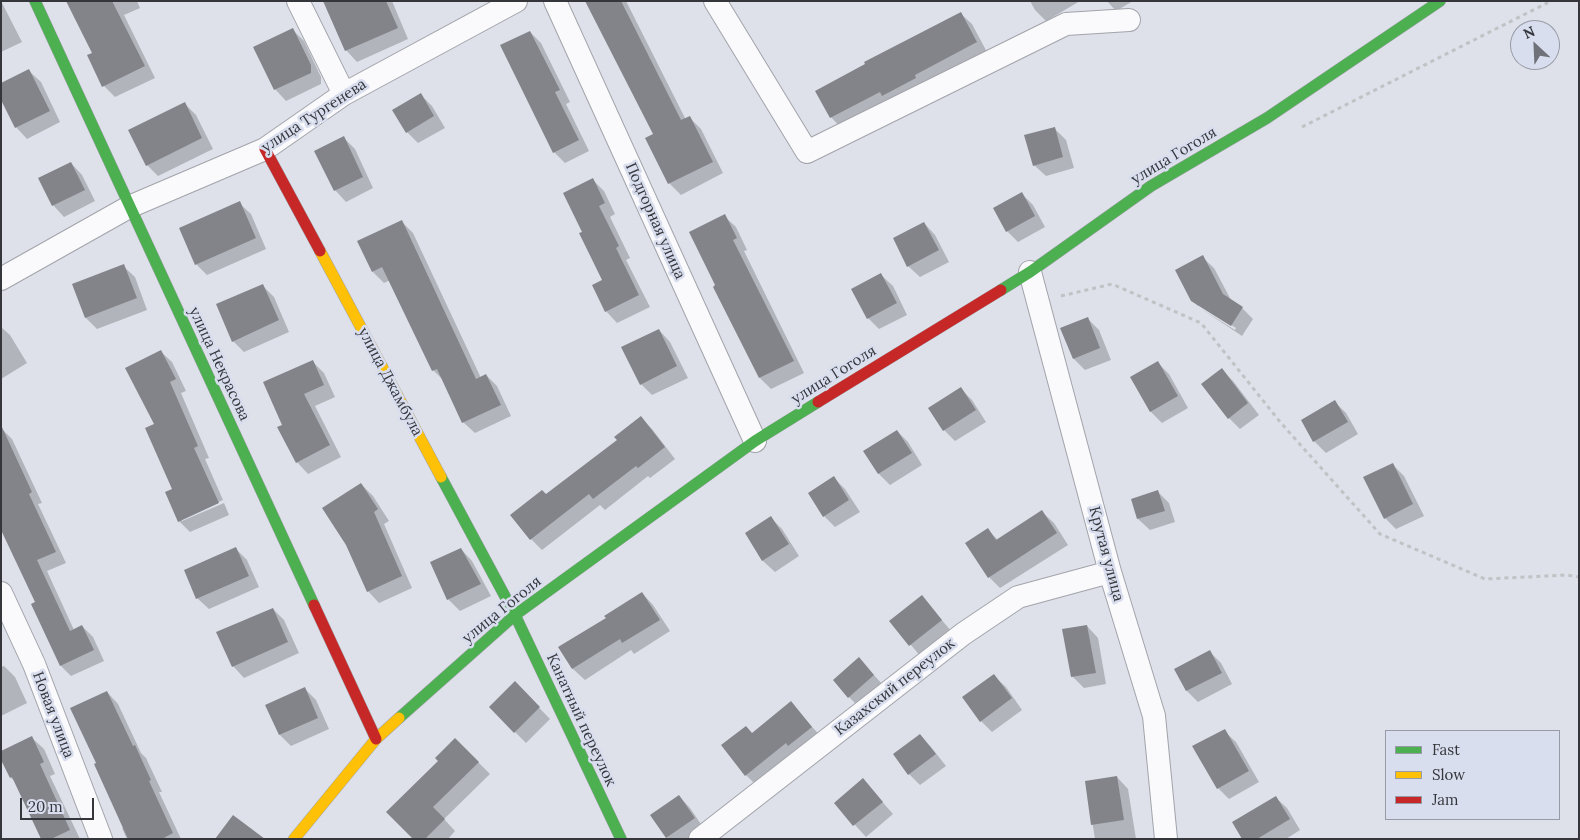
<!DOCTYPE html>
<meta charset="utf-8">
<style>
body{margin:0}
#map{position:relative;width:1580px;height:840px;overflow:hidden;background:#dee1e9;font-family:Lora,serif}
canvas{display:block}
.frame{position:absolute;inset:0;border:2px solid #34363c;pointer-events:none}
.legend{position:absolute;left:1385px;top:730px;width:175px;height:90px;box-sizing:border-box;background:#d9deee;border:1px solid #979ba7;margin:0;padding:6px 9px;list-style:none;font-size:15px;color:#34363c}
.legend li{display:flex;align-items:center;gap:10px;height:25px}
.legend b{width:25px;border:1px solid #979ba7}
.north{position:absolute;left:1510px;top:20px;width:50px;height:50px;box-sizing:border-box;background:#d9deee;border:1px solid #979ba7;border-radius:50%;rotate:335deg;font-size:14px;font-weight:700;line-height:20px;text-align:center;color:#34363c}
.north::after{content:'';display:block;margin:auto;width:18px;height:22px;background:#707279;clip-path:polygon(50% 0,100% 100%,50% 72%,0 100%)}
.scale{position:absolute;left:20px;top:798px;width:74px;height:22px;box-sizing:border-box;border:2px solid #34363c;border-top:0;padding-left:6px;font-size:15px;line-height:18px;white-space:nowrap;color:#34363c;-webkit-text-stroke:4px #d9deee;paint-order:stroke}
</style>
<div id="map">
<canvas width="1580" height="840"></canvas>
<div class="frame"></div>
<ul class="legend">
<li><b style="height:6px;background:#4caf50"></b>Fast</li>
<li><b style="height:6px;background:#ffc107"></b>Slow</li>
<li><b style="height:6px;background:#c62828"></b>Jam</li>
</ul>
<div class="north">N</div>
<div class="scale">20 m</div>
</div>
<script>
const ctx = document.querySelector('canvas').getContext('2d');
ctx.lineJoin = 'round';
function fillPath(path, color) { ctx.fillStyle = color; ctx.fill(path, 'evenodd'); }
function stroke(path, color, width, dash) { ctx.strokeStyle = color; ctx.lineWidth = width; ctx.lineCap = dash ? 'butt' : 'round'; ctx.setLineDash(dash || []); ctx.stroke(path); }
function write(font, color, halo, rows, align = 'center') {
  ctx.font = font + ' Lora,serif'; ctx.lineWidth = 5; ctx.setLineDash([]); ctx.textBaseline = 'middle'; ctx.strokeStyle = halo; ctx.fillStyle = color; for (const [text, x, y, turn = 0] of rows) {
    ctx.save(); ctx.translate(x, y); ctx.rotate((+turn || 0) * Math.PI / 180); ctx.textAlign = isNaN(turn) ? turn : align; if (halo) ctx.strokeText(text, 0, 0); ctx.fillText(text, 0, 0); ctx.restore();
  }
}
fillPath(new Path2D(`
 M1,1L22,42L1,52Z
 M68,1H137L140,8L124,15L155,78L115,97L104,86L94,53Z
 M333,1H392L408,39L357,62L346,50Z
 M587,1H626L686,120L690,118L701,129L723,173L681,195L669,183L655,135Z
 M1030,1H1080L1046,21L1035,10Z
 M1107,1H1133L1116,11Z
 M960,13L972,24L988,54L842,129L831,117Z
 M293,30L304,41L321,77V84L286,101L275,89Z
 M530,32L541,43L570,102L566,104L589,151L565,163L554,152Z
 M29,71L41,82L60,122L27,139L16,127Z
 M420,94L432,106L445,128L418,143L407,132Z
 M185,104L196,115L213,149L158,176L147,165Z
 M1054,128L1066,140L1074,168L1046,176L1034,165Z
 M344,138L355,149L373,188L346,202L335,190Z
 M71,163L82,175L95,201L64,217L53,205Z
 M592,179L604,191L615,214L610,217L630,258L626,260L650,307L617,323L606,311L604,281L584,232Z
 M1022,194L1033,205L1045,227L1018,242L1007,231Z
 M239,203L251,214L266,249L207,275L196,264Z
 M724,216L736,227L747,250L744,251L804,373L771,389L760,378L714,287L717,286Z
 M402,222L413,233L481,378L486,375L497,386L511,416L475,433L463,422L445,382L433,370L390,280L384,283L373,272Z
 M924,223L935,235L949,262L920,277L908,266Z
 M1202,257L1214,268L1231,300L1242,308L1253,319L1242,336L1200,308L1235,330L1236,328L1198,304V306L1192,300Z
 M123,266L135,277L147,310L97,329L86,318L73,285Z
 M881,275L893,286L907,315L879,329L868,318Z
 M262,285L274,297L289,332L244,352L233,341Z
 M1087,318L1099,330L1111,360L1085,370L1074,359Z
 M1,327L10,335L27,363L1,379Z
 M659,330L670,342L688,378L652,395L641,384Z
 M160,351L172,362L186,391L181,393L209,458L205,459L223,500L182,518V521L224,503L229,515L190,532L179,521L174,489L156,424Z
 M313,362L324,373L335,397L315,406L341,457L308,474L297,462L283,425Z
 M1158,363L1169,374L1188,408L1162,423L1151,412Z
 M1222,370L1233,381L1259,415L1240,429L1229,418Z
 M961,389L972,400L986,422L955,441L944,430Z
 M1335,402L1346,413L1358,434L1326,453L1314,441L1302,420Z
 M641,418L652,429L675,459L650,478L648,476L605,510L600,505L542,550L531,539L546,495L618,440Z
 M1,428L12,439L42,503L38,504L66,563L47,571L74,630L82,626L93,637L104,661L71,676L61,666L32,604L36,602Z
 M897,431L908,442L922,465L890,485L879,474L865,452Z
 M1392,464L1404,476L1424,516L1396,529L1385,518Z
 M834,478L845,489L860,512L835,527L824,516Z
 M361,484L373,496L389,521L384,524L412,588L379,603L368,591Z
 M1158,492L1169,503L1175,522L1150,530L1138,519Z
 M1042,512L1054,523L1068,545L1000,588L989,577L988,530L998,540Z
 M771,518L782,529L799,556L775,572L763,561L746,533Z
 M236,549L247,560L259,587L209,609L197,598Z
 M461,549L472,561L491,596L460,611L448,599Z
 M642,593L653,605L670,631L634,654L631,650L585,680L573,669L560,648L608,618Z
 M922,597L952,632L921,657L891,621Z
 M273,609L284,620L299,653L244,678L233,666Z
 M1087,626L1098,638L1106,684L1084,688L1072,676Z
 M1210,652L1221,663L1232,684L1198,702L1187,691L1176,669Z
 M859,659L885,687L860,708L849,697Z
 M4,666L15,677L27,703L1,716V667Z
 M994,676L1006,687L1022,710L992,732L981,721Z
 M515,683L550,719L526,743L490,707Z
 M305,689L316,700L329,729L291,746L280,735L267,705Z
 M107,692L118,704L141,753L146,758L162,792H159L181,839H127L122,828L124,827L98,764Z
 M791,703L822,738L757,786L746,775L753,734Z
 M1224,731L1236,742L1259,782L1229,799L1218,788Z
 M920,735L931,747L946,766L920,785L909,774Z
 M32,738L44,749L55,774L50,776L80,839H42L16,782L11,778Z
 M455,739L490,774L444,819L455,831L448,839H415L440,761Z
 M1117,777L1128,789L1136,839H1095L1086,782Z
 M863,780L893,814L866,837L835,803Z
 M679,796L690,808L705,830L692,839H668L667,837Z
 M1275,797L1287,808L1300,830L1286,839H1244Z`), '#0003');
fillPath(new Path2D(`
 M66,1H112L145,66L102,87L87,55L92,53Z
 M323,1H386L398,28L345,51Z
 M585,1H621L681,120L690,116L713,162L668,184L645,138L653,134Z
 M961,12L977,42L915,75L916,78L882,96L880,92L830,118L815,91L865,64L864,62Z
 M293,28L311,65V73L274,90L253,47Z
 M530,31L560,90L555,92L579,140L553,153L500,45Z
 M29,69L50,111L15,128L1,100V83Z
 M421,93L434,116L406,133L392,110Z
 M185,102L202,138L146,166L128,130Z
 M1055,127L1063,157L1033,166L1024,135Z
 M344,136L363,177L334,191L314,151Z
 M71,162L85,190L52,206L38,178Z
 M593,178L605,203L599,206L619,246L616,248L639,295L605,312L592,285L602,280L579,233L582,232L563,193Z
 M1022,192L1035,216L1006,232L993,208Z
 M240,201L256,238L195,265L179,228Z
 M725,214L737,238L733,240L794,361L759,378L713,287L715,285L689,232Z
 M402,220L476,379L486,374L501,405L462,423L437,369L432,371L382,267L372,272L357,241Z
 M924,222L939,250L907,267L893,238Z
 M1203,255L1223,294L1243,307L1231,326L1191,301L1175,270Z
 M124,264L137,298L85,318L72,284Z
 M881,273L897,303L867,319L851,289Z
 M263,284L279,320L232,342L216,304Z
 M1088,317L1100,348L1073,359L1060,328Z
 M659,329L677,366L640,385L621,347Z
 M161,350L176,379L170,382L198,446L194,448L219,503L178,522L165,492L172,489L145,428L154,424L125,368Z
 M313,360L324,385L304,394L330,445L296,463L277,427L282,425L263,382Z
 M1158,361L1178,396L1150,412L1130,377Z
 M1222,368L1248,403L1228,419L1201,384Z
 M961,387L976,410L943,431L928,408Z
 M1335,400L1348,422L1313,442L1301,420Z
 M641,416L665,447L638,468L636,466L593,499L589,494L530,540L510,515L542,490L546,494L617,440L614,437Z
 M1,425L32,492L29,494L56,552L37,560L70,631L82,625L94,650L60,666L31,604L35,602L1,530Z
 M897,430L912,453L878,474L863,451Z
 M1393,463L1413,504L1384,519L1363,477Z
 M834,476L849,500L823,517L808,493Z
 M361,483L378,509L374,512L402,576L367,592L346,545L322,508Z
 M1158,490L1165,511L1137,519L1131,499Z
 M1042,510L1057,533L988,578L965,543L988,528L996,540Z
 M771,516L789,544L762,561L745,533Z
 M236,547L249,576L196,599L184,570Z
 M461,548L481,584L447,600L430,562Z
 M642,592L660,620L622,643L620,639L572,669L558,647L606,618L604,616Z
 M922,595L942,620L909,646L889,621Z
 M273,608L288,642L232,667L216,632Z
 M1087,625L1096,673L1071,677L1062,629Z
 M1210,650L1222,673L1186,691L1174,669Z
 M859,657L874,675L848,698L833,680Z
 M994,674L1012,698L980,722L962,697Z
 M515,681L540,707L514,733L489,707Z
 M305,687L318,718L279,735L265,705Z
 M107,691L133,746L135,745L151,780L149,781L173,833L162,839H128L94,764L96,763L70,708Z
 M791,701L812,727L788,746L786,743L745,776L721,745L746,726L752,733Z
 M1225,729L1249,771L1217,789L1192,746Z
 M920,734L936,754L908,775L893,754Z
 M32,736L44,762L40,764L70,830L51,839H41L12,777L10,778L1,760V751Z
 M455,738L479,762L433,807L445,819L425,839H413L386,812L438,761L435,758Z
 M1117,776L1124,820L1091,825L1085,781Z
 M863,778L883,802L853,826L834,803Z
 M679,795L695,818L666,838L650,815Z
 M1276,796L1290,819L1257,839H1242L1232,822Z
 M233,815L265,839H215Z`), '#82848a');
const street = new Path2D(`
 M298,1L344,94
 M555,1L755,441
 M715,1L807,152L1066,24L1129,20
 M1030,272L1110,572L1154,716L1166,839
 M1,279L129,207L265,149L344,94L516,1
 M1,593L34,664L101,839
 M700,839L963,634L1018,597L1110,572`);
const fast = new Path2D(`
 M35,1L314,605
 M1001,290L1030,272L1151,186L1267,118L1440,1
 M441,477L515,615L621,839
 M399,718L515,615L755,441L818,402`);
const slow = new Path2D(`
 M320,251L441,477
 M294,839L376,739L399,718`);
const jam = new Path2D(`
 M265,149L320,251
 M818,402L1001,290
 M314,605L376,739`);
stroke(street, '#a2a4ab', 24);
stroke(fast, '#a2a4ab', 12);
stroke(slow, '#a2a4ab', 12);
stroke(jam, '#a2a4ab', 12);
stroke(new Path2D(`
 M1302,127L1551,1
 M1061,296L1112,284L1201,323L1281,423L1380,534L1485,579L1567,575L1579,577`), '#c1c2c5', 3, [4, 4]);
stroke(street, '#fafafc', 22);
stroke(fast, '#4caf50', 11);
stroke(slow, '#ffc107', 11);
stroke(jam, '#c62828', 11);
write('15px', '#34363c', '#d9deee', [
 ["улица Тургенева",314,116,-33],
 ["улица Гоголя",1174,156,-31],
 ["Подгорная улица",655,221,66],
 ["улица Некрасова",219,364,65],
 ["улица Гоголя",834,375,-32],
 ["улица Джамбула",390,382,62],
 ["Крутая улица",1106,554,75],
 ["улица Гоголя",502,610,-39],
 ["Казахский переулок",895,687,-38],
 ["Новая улица",53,715,69],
 ["Канатный переулок",581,720,65]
]);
</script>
